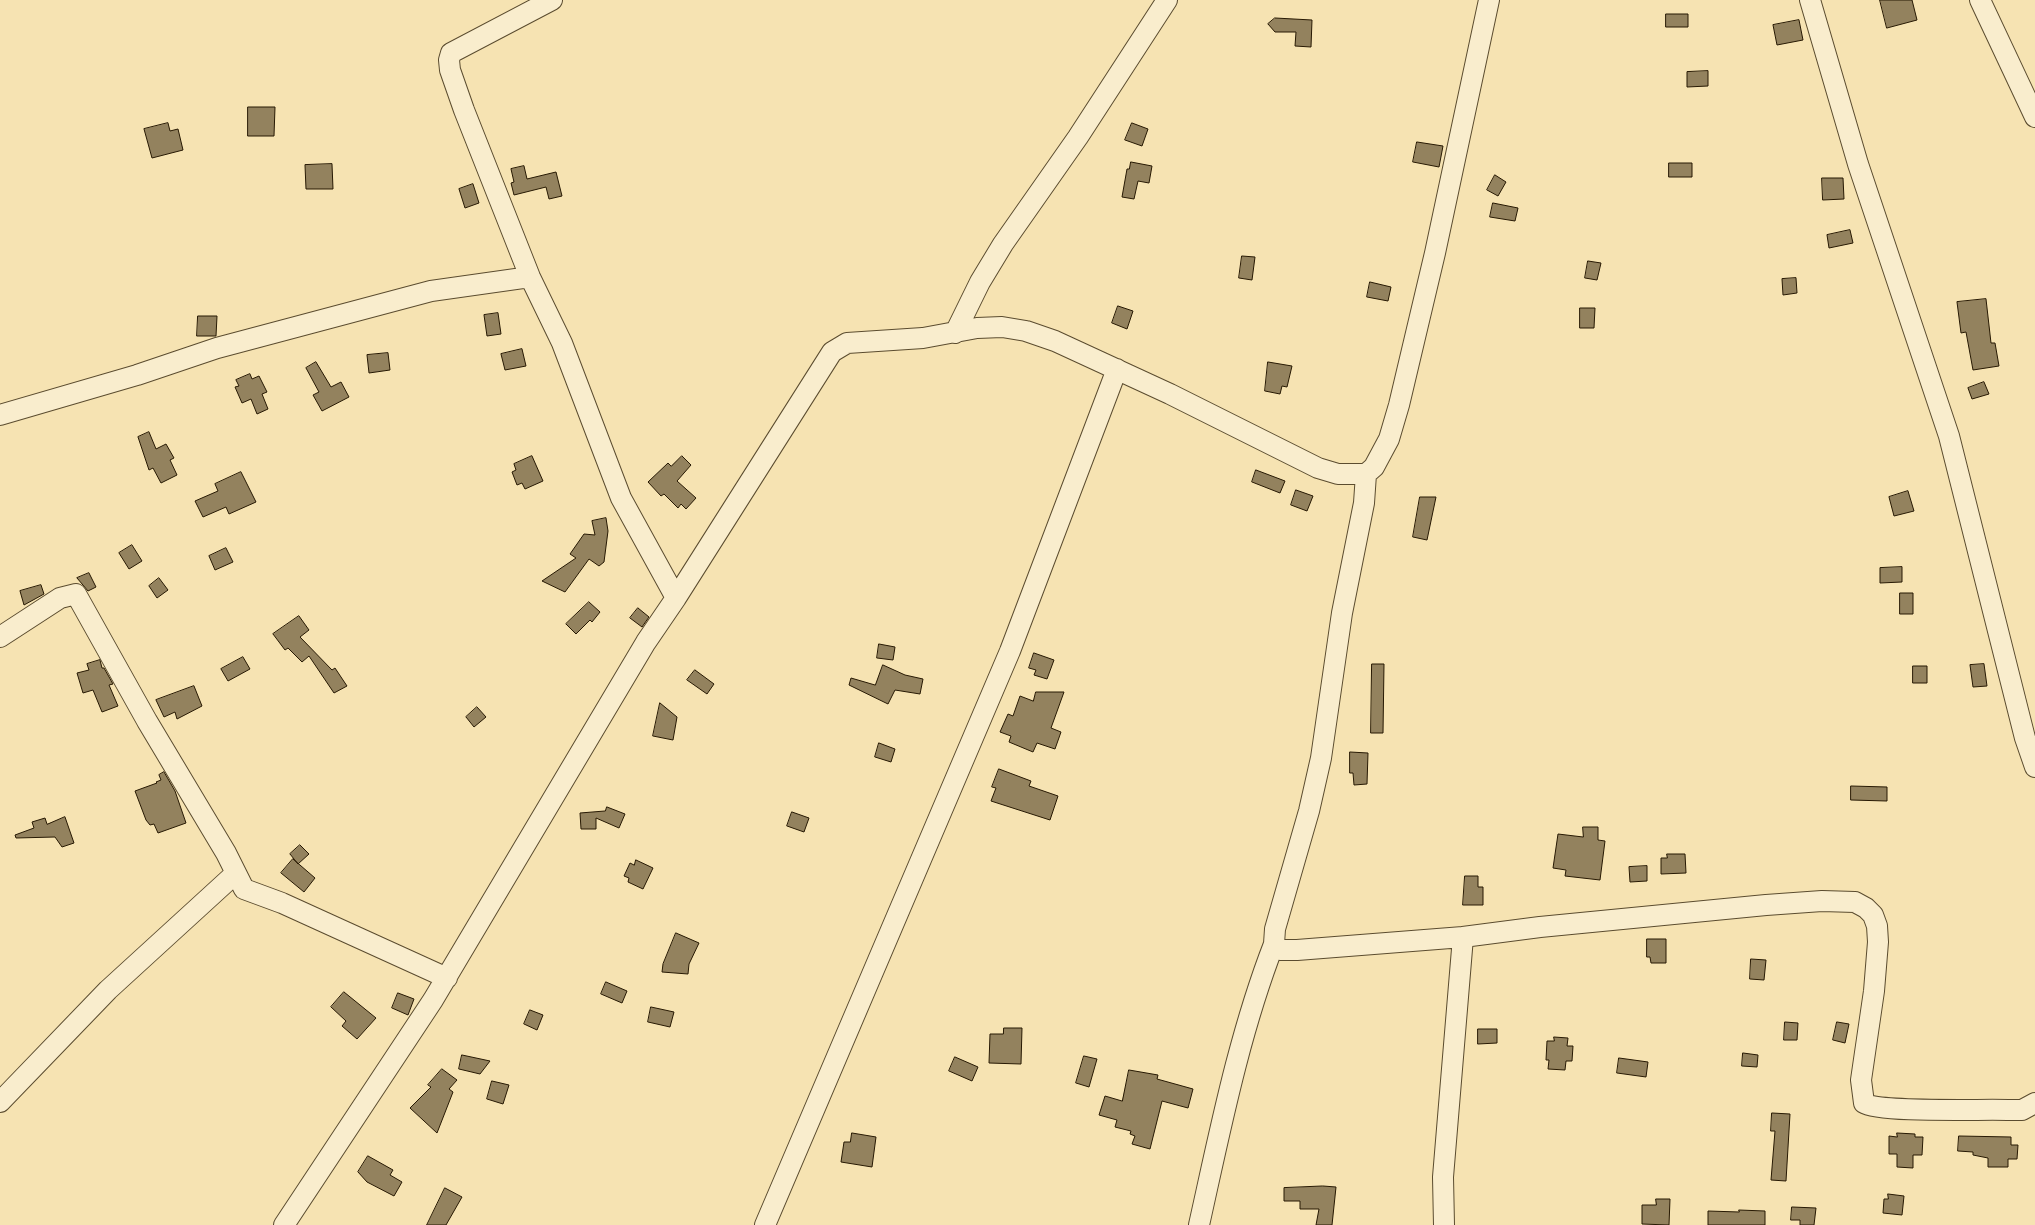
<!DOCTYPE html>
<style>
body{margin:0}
canvas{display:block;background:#f6e3b2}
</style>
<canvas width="2035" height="1225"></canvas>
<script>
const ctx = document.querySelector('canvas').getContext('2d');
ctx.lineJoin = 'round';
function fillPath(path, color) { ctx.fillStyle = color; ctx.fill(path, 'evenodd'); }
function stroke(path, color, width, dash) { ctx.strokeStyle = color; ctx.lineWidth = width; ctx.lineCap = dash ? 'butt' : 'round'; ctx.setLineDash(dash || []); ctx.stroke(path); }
const building = new Path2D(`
 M1880,0H1912L1917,20L1887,28Z
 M1666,14H1688V27H1666Z
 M1275,18L1312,20L1311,47L1295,46L1296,32H1275L1268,24Z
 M1799,20L1803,40L1777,45L1773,25Z
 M1708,71V86L1687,87V72Z
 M248,107H275L274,136H248Z
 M168,123L170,131L178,129L183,150L152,158L144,129Z
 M1132,123L1148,129L1142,146L1125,140Z
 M1417,142L1443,146L1439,167L1413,162Z
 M1131,162L1152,166L1149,183L1138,181L1134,199L1122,197L1127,169H1129Z
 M1669,163H1692V177H1669Z
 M332,164L333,189H306L305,165Z
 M524,166L527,179L556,172L562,196L549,199L546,187L514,195L511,183L514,182L511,169Z
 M1495,175L1506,182L1498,196L1487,190Z
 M1822,178H1843L1844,199L1823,200Z
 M473,184L479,203L465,208L459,189Z
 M1493,203L1518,208L1515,221L1490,217Z
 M1850,230L1853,243L1829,248L1827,235Z
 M1242,256L1255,257L1252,280L1239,278Z
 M1588,261L1601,263L1597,280L1585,278Z
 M1796,278L1797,293L1783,295L1782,279Z
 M1370,282L1391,287L1388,301L1367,297Z
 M1986,299L1991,343H1995L1999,366L1973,370L1966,332L1961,333L1957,302Z
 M1118,306L1133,311L1127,329L1112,323Z
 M1580,308H1595L1594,328H1580Z
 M498,313L501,334L487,336L484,315Z
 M198,316H217L216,336H197Z
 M522,349L526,366L505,370L501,354Z
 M388,353L390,370L369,373L367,355Z
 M316,362L331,387L341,382L349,397L322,411L313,395L319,392L306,368Z
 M1268,362L1292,366L1287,387L1282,386L1280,394L1265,391Z
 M250,374L252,379L259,376L267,392L262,394L268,409L257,414L251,399L242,403L235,387L239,386L236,380Z
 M1984,382L1989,394L1972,399L1968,388Z
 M149,432L156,449L166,444L174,458L170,460L177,475L161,483L153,468L149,470L138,437Z
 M532,456L543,481L525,489L522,483L517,485L512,472L516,470L514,464Z
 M682,456L691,465L677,481L696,498L686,509L681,504L678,508L664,494L661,496L648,482L668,463L671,466Z
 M1256,470L1285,481L1280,493L1252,482Z
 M241,472L256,502L229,514L226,507L203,517L195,501L218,491L215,484Z
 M1296,490L1313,496L1307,511L1291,505Z
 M1908,491L1914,511L1894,516L1889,497Z
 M1420,497H1436L1427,540L1413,537Z
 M606,518L608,531L604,562L599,566L589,559L565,592L542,581L576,558L570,554L584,534L595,535L592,521Z
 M132,545L142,561L129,569L119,553Z
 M226,548L233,562L215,570L209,556Z
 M1902,567V582L1880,583V568Z
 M89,573L96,587L88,591L77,578Z
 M159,578L168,590L157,598L149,586Z
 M41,585L44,594L24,605L20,591Z
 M1900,593H1913V614H1900Z
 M589,602L600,612L592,622L590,620L576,634L566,624Z
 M638,608L649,617L642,627L630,618Z
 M299,616L309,630L300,637L332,670L335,668L347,686L334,693L309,656L302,662L288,648L285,650L273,634Z
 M879,644L895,647L893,660L877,658Z
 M1034,653L1054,660L1047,679L1034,675L1036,670L1029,668Z
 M243,657L250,669L228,681L221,669Z
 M100,660L102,668H104L113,684L109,685L118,706L102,712L93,690L83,693L77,673L89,670L87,664Z
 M1372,664H1384L1383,733H1371Z
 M1984,664L1987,686L1973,687L1970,665Z
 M883,665L905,675L923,679L920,694L895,690L888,704L849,685L851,678L875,685Z
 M1913,666H1927V683H1913Z
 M695,670L714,684L707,694L687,680Z
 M194,686L202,706L177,719L175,712L164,717L156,700Z
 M1036,692H1064L1051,728L1061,732L1055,749L1037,743L1033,752L1009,742L1011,736L1000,732L1008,714L1013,716L1020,696L1033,701Z
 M660,703L677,717L673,740L653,736Z
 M477,707L486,717L474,727L466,717Z
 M879,743L895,749L891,762L875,757Z
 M1350,752L1368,753L1367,784L1354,785L1353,773H1350Z
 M999,769L1031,781L1029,786L1058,796L1050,820L991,801L996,788L992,787Z
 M164,772L175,791L186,823L158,833L154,824L150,825L146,820L135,791L157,783L156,782L161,780L159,775Z
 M1851,786L1887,787V801L1851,800Z
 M607,807L625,814L619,828L596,818V829H581L580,813L605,811Z
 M792,812L809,818L804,832L787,826Z
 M65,817L74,843L62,847L55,837L16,838L15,835L34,828L32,822L45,818L47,824Z
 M1583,827H1598V840L1605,841L1600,880L1565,876L1566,870L1553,868L1558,834L1583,837Z
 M300,845L309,854L298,864L290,854Z
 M1667,854H1685L1686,873L1661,874V858H1667Z
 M293,859L315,878L304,892L281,873Z
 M636,860L653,868L643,889L628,882L629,878L624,876L630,863L634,865Z
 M1647,866V881L1630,882L1629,867Z
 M1465,876H1478V887H1483V905H1463Z
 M676,933L699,943L689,964L688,974L662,972L663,964Z
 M1647,939H1666V963H1651L1650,957H1647Z
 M1751,959L1766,960L1764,980L1750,979Z
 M606,982L627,991L622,1003L601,994Z
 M344,992L376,1018L357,1039L342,1026L346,1021L331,1007Z
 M398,993L414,999L408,1015L392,1008Z
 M651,1007L674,1012L670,1027L648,1022Z
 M530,1010L543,1015L537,1030L524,1024Z
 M1785,1022L1798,1023L1797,1040H1784Z
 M1837,1022L1849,1024L1845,1043L1833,1040Z
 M1004,1028H1022L1021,1064L989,1063L990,1034H1003Z
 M1478,1029H1497V1043L1478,1044Z
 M1554,1037L1568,1038L1567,1046H1573L1572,1061H1566L1565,1070L1548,1069L1549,1060H1546L1547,1041H1554Z
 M1743,1053L1758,1055L1757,1067L1742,1066Z
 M462,1055L490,1061L480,1074L459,1069Z
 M1084,1056L1097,1059L1089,1087L1076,1083Z
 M955,1057L978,1067L972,1081L949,1071Z
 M1619,1058L1648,1062L1646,1077L1617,1073Z
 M442,1069L457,1080L449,1089L453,1092L437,1133L410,1108L431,1087L428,1085Z
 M1129,1070L1158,1075L1157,1079L1193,1089L1188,1108L1162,1101L1150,1149L1132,1144L1135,1136L1130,1134L1131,1131L1115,1127L1117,1120L1099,1115L1105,1096L1122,1101Z
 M492,1081L509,1085L503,1104L487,1099Z
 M1772,1113L1790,1114L1786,1181L1771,1180L1775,1131H1771Z
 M852,1133L876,1137L872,1167L841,1162L844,1142H850Z
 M1897,1133L1915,1134V1137H1923L1922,1155H1913V1168L1897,1167V1154H1889V1136L1897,1137Z
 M1959,1136L2011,1137V1145H2018L2017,1159H2008V1167H1988V1158L1973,1155V1152L1958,1151Z
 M368,1156L393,1170L390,1175L402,1182L394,1196L367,1182L358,1172Z
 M1323,1186L1336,1187L1332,1225H1316L1319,1209H1300V1201H1284V1188Z
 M445,1188L462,1197L446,1225H427Z
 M1888,1194L1904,1196L1902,1215L1883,1213L1884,1199H1888Z
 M1656,1199H1670L1669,1225L1642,1224V1205H1656Z
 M1792,1207L1816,1208L1814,1225H1800V1220H1791Z
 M1739,1210L1765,1211V1225H1708V1211L1739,1212Z`);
fillPath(building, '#93825e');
stroke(building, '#271903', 1);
const minor = new Path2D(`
 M552,0L451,53L449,60L450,70L464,110L530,277L562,343L621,498L676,598
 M1810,0L1858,164L1949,436L2025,738L2035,767
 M1980,0L2035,117
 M955,333L980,282L1003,244L1078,137L1167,0
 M0,415L137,375L217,348L431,291L530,277
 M1366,474L1364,503L1342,613L1321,758L1309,811L1275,929L1274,944L1280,950H1297L1463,937
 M0,637L60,598L76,594L147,721L226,853L244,889L282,903L447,978
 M0,1102L108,990L236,873
 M284,1225L433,1000L646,642L676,598L832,352L847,343L923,338L977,328L1002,327L1026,331L1055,341L1170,394L1318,468L1338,474H1366L1374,467L1389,439L1399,405L1435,253L1489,0
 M765,1225L1010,651L1117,369
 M1199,1225C1220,1131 1239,1034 1274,944
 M1444,1225L1443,1177L1463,937L1540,927L1766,905L1822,901L1855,902L1866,908L1873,915L1877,926L1878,942L1874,991L1861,1080L1864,1103C1879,1113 1983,1109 2008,1110H2022L2035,1103`);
stroke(minor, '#5b4c2f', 22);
stroke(minor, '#f9edcd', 20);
</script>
